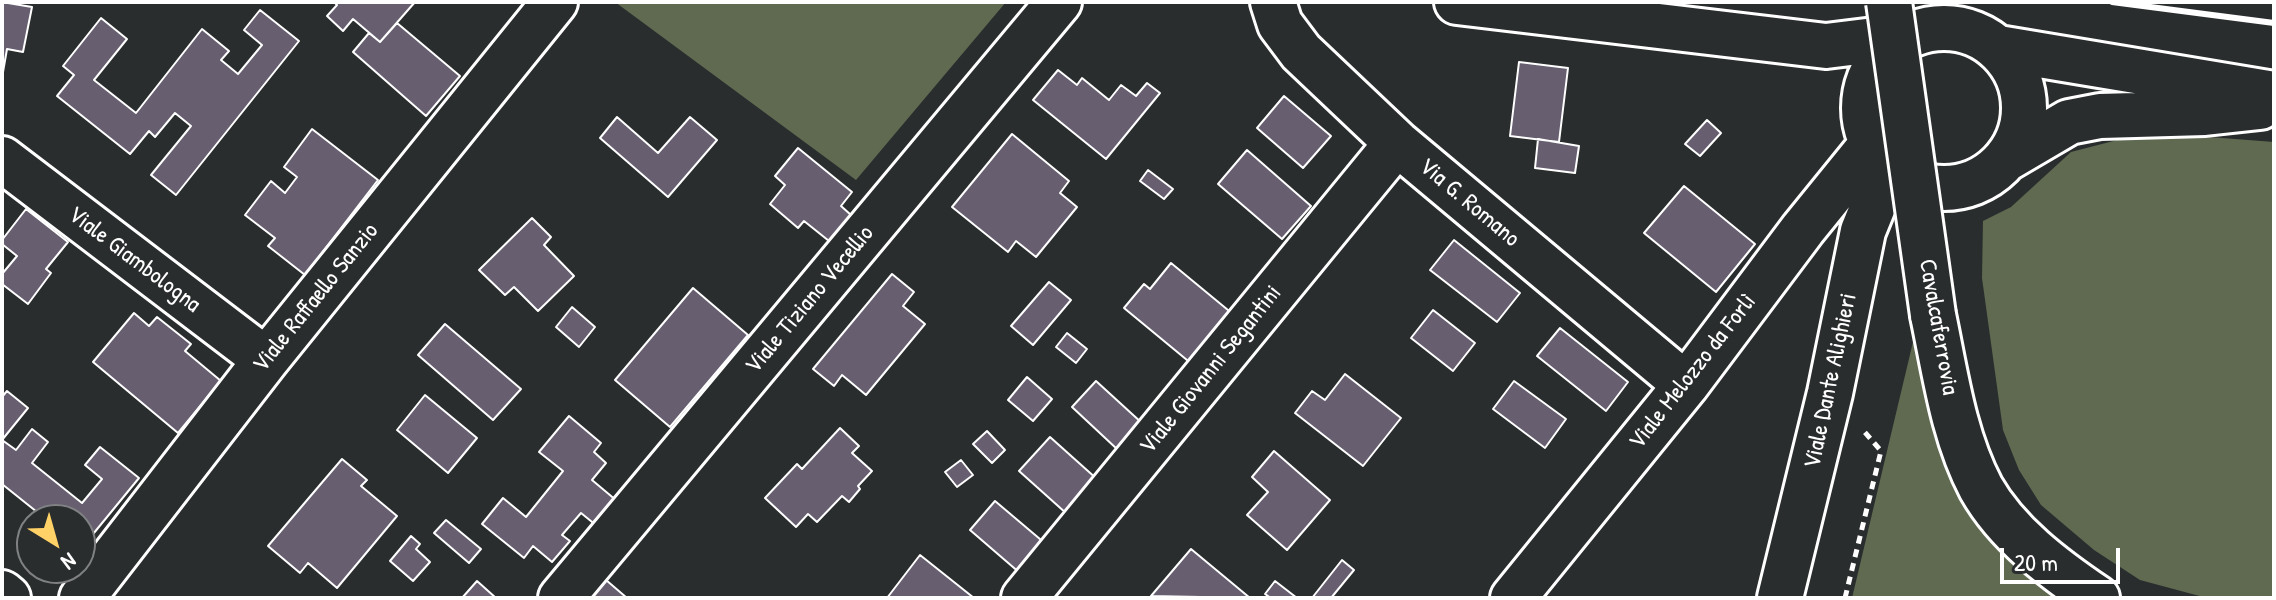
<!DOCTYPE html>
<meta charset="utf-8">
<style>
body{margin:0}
#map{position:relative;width:2276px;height:600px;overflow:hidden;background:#2a2d2e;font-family:"Patrick Hand",sans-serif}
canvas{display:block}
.frame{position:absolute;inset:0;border:4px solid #fff;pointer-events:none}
.north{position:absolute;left:16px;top:504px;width:80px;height:80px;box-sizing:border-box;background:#2a2d2e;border:2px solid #7f8182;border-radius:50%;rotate:143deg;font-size:22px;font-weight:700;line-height:32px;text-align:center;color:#fff}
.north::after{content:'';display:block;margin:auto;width:28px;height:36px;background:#ffd166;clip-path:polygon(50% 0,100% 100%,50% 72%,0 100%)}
.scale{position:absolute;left:2000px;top:548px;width:120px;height:36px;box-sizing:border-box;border:4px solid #fff;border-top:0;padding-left:10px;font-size:24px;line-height:28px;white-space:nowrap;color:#fff;-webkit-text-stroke:6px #2a2d2e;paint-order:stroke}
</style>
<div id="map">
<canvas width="2276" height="600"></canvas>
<div class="frame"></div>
<div class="north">N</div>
<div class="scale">20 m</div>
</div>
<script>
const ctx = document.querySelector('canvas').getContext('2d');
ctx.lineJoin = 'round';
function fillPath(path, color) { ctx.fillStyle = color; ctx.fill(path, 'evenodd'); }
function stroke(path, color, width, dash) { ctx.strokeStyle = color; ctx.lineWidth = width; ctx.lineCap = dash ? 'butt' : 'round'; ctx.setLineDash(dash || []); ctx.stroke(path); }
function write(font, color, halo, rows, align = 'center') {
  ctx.font = font + ' "Patrick Hand",sans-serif'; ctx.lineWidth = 6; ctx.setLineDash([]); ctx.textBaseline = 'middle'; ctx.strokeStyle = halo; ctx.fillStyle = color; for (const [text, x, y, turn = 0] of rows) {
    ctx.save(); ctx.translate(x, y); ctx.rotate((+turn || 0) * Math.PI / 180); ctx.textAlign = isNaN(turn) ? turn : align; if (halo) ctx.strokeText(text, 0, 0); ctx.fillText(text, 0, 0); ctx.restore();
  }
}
fillPath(new Path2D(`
 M615,2H1006L856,180Z
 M2183,135L2274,142V598H2207L2140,580L2094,550L2041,505L2019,470L2003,430L1982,278L1983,221L2011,207L2071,152L2125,138Z
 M1918,321L1990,532L2058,598H1852Z`), '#5f6a51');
const building = new Path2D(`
 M2,2L32,7L23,52L7,49L3,72Z
 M334,2H415L380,42L353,19L343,31L327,16L337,5Z
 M260,10L299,41L176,195L151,175L191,126L175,113L155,137L149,131L130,154L57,96L74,75L63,66L101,18L127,39L94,80L136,113L202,29L229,51L221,60L238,74L262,45L244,30Z
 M397,23L460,76L426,116L353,52L369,33L380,42Z
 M1519,62L1568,68L1559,142L1510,136Z
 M1058,70L1077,85L1082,78L1109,100L1121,85L1136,96L1147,83L1160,93L1106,159L1033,100Z
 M1284,96L1331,136L1303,168L1257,128Z
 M617,117L658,153L690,117L717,140L668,197L600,138Z
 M1707,120L1721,133L1700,156L1685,144Z
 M312,129L378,180L305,275L268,246L275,238L245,215L271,181L285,193L297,177L284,167Z
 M1012,134L1069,181L1060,193L1077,207L1036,257L1016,241L1008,252L952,207Z
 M1538,139L1579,146L1575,173L1535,168Z
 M798,148L852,192L841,206L851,215L829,241L804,221L798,228L770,204L785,185L775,176Z
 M1247,150L1311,206L1282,239L1218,184Z
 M1148,170L1173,189L1164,199L1140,181Z
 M1684,186L1755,244L1716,292L1644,233Z
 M26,209L68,242L46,269L51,273L28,304L2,284V274L17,256L2,244V240Z
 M532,218L551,237L544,245L574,276L538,311L514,287L505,295L479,270Z
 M1454,240L1520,293L1497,322L1430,270Z
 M1171,263L1234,315L1193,365L1124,308L1144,284L1150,289Z
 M892,274L914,292L903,306L925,324L866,395L842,375L834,386L813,369Z
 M1049,282L1071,300L1033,345L1011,326Z
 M693,288L748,335L670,427L615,380Z
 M572,307L595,327L579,347L556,327Z
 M1433,310L1475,343L1453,371L1411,338Z
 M134,313L149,326L157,317L191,344L185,351L221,381L178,433L93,362Z
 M445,324L521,389L493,420L418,355Z
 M1560,328L1628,382L1606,411L1537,356Z
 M1067,333L1087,349L1076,363L1056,347Z
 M1345,374L1401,418L1363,466L1295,413L1312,391L1325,400Z
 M1027,377L1052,399L1033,421L1008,400Z
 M1096,381L1143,424L1118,450L1072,407Z
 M1514,381L1566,419L1545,448L1493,409Z
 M7,391L28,408L2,440L16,450L32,429L48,442L32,463L82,503L102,479L85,465L100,447L139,478L89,539L80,532V520H47L2,484V397Z
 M425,395L477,438L448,473L397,430Z
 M569,416L601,443L594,452L606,463L592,480L617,501L597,526L581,513L562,535L570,541L552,562L533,546L524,558L482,524L503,498L526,517L563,471L539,452Z
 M840,428L859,446L852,453L872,471L858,486L860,489L849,502L842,496L817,522L808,514L796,527L765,498L797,464L802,469Z
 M987,431L1005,450L992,463L973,444Z
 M1050,437L1098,480L1067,514L1019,471Z
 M1274,451L1330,500L1287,550L1247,515L1268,492L1252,477Z
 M342,459L367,480L361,486L397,516L337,588L308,563L300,573L268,546Z
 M961,460L973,475L957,487L945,472Z
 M995,501L1047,545L1021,574L970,530Z
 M446,520L481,549L469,563L434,533Z
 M411,536L420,544L416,549L430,562L413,581L390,561Z
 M1191,549L1250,598L1151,596Z
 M920,555L974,598H887Z
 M1342,560L1354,570L1331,598H1312Z
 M606,580L627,598H590Z
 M477,581L496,598H462Z
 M1275,581L1297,598H1271L1265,594Z`);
fillPath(building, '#675f70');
stroke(building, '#fff', 2);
const minor = new Path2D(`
 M1273,2L1280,24L1301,52L1397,143L1686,385
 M1457,2L1826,46L1907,36
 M1864 108a80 80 0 1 1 160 0a80 80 0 1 1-160 0Z
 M1998,48L2274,94
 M2,159L266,360
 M2006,159L2069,122L2100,116L2205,113L2260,107
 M1933,315C1945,372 1953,435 1981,488C2007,534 2054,569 2097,598
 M2,593L8,598
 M82,598L266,360L555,2
 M561,598L1059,2
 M1024,598L1397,143
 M1513,598L1686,385L1803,229L1872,144
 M1780,598L1830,393L1863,231L1889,167`);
stroke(minor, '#fff', 50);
stroke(new Path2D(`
 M1845,598L1881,451L1863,430`), '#fff', 5, [8, 6]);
stroke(minor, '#2a2d2e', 44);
stroke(new Path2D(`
 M2112,2L2274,23`), '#fff', 6);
const minorBridge = new Path2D(`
 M1889,2L1933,315`);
stroke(minorBridge, '#fff', 50, []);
stroke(minorBridge, '#2a2d2e', 44);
write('24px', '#fff', '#2a2d2e', [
 ["Via G. Romano",1469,203,40],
 ["Viale Giambologna",134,260,37],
 ["Viale Raffaello Sanzio",316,298,-51],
 ["Viale Tiziano Vecellio",810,300,-50],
 ["Cavalcaferrovia",1938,327,80],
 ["Viale Giovanni Segantini",1211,370,-51],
 ["Viale Melozzo da Forlì",1693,372,-52],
 ["Viale Dante Alighieri",1831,381,-78]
]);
</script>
